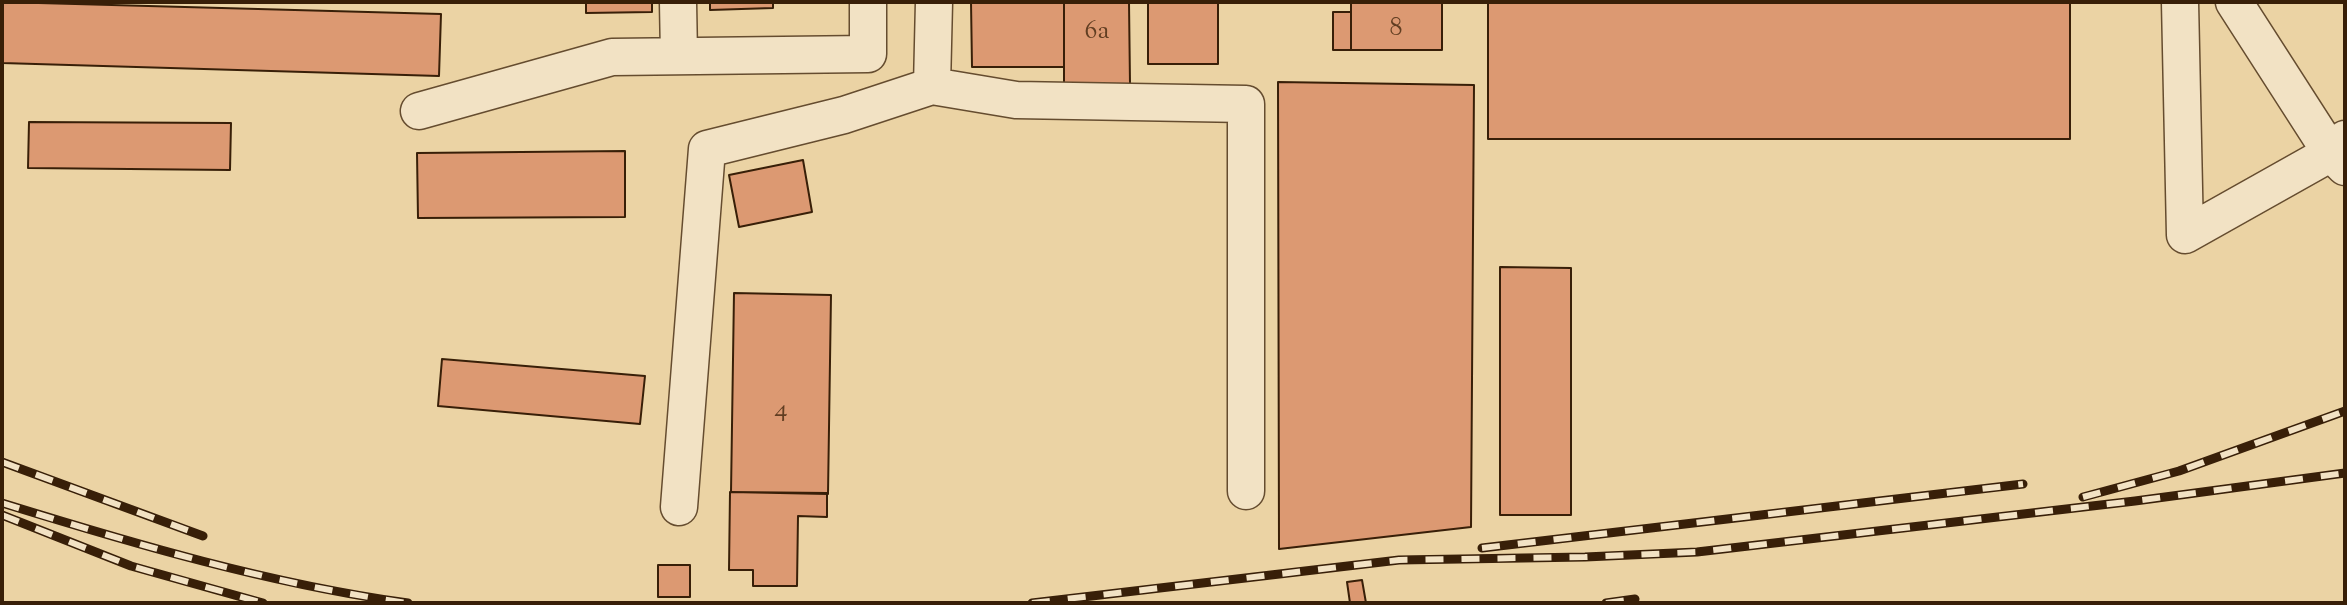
<!DOCTYPE html>
<style>
body{margin:0}
#map{position:relative;width:2347px;height:605px;overflow:hidden;background:#ebd3a4;font-family:"Sorts Mill Goudy",serif}
canvas{display:block}
.frame{position:absolute;inset:0;border:4px solid #381f08;pointer-events:none}
</style>
<div id="map">
<canvas width="2347" height="605"></canvas>
<div class="frame"></div>
</div>
<script>
const ctx = document.querySelector('canvas').getContext('2d');
ctx.lineJoin = 'round';
function fillPath(path, color) { ctx.fillStyle = color; ctx.fill(path, 'evenodd'); }
function stroke(path, color, width, dash) { ctx.strokeStyle = color; ctx.lineWidth = width; ctx.lineCap = dash ? 'butt' : 'round'; ctx.setLineDash(dash || []); ctx.stroke(path); }
function write(font, color, halo, rows, align = 'center') {
  ctx.font = font + ' "Sorts Mill Goudy",serif'; ctx.lineWidth = 7; ctx.setLineDash([]); ctx.textBaseline = 'middle'; ctx.strokeStyle = halo; ctx.fillStyle = color; for (const [text, x, y, turn = 0] of rows) {
    ctx.save(); ctx.translate(x, y); ctx.rotate((+turn || 0) * Math.PI / 180); ctx.textAlign = isNaN(turn) ? turn : align; if (halo) ctx.strokeText(text, 0, 0); ctx.fillText(text, 0, 0); ctx.restore();
  }
}
const building = new Path2D(`
 M2,2L441,14L439,76L2,63Z
 M586,2H652V12L586,13Z
 M710,2H773V8L710,10Z
 M971,2H1064V67H972Z
 M1064,2H1129L1130,84L1064,85Z
 M1148,2H1218V64H1148Z
 M1351,2H1442V50H1351Z
 M1488,2H2070V139H1488Z
 M1333,12H1351V50H1333Z
 M1278,82L1474,85L1471,527L1279,549Z
 M29,122L231,123L230,170L28,168Z
 M625,151V217L418,218L417,153Z
 M803,160L812,212L739,227L729,175Z
 M1500,267L1571,268V515H1500Z
 M734,293L831,295L828,494L731,492Z
 M442,359L645,376L640,424L438,406Z
 M730,492L827,493V517L798,516L797,586H753V570H729Z
 M658,565H690V597H658Z
 M1362,580L1366,603H1350L1347,582Z`);
fillPath(building, '#dc9972');
stroke(building, '#381f08', 2);
const minor = new Path2D(`
 M678,2L679,56
 M2180,2L2185,235L2331,153L2345,139
 M2234,2L2331,153L2345,167
 M932,86L1016,100L1246,104V491
 M419,111L612,57L868,54V2
 M679,507L707,149L844,115L932,86L934,2`);
stroke(minor, '#654c2f', 39);
stroke(minor, '#f2e2c4', 36);
const rail = new Path2D(`
 M2,462L203,536
 M2083,497L2179,471L2345,411
 M2,503C135,544 270,584 408,603
 M2,515L131,566L263,603
 M1482,548L2023,484
 M1032,603L1399,560L1585,557L1697,552L2135,501L2345,473
 M1606,603L1635,599`);
stroke(rail, '#381f08', 9);
stroke(rail, '#f2e2c4', 6, [18]);
write('26px', '#613e22', null, [
 ["8",1396,31],
 ["6a",1097,34],
 ["4",781,412]
]);
</script>
